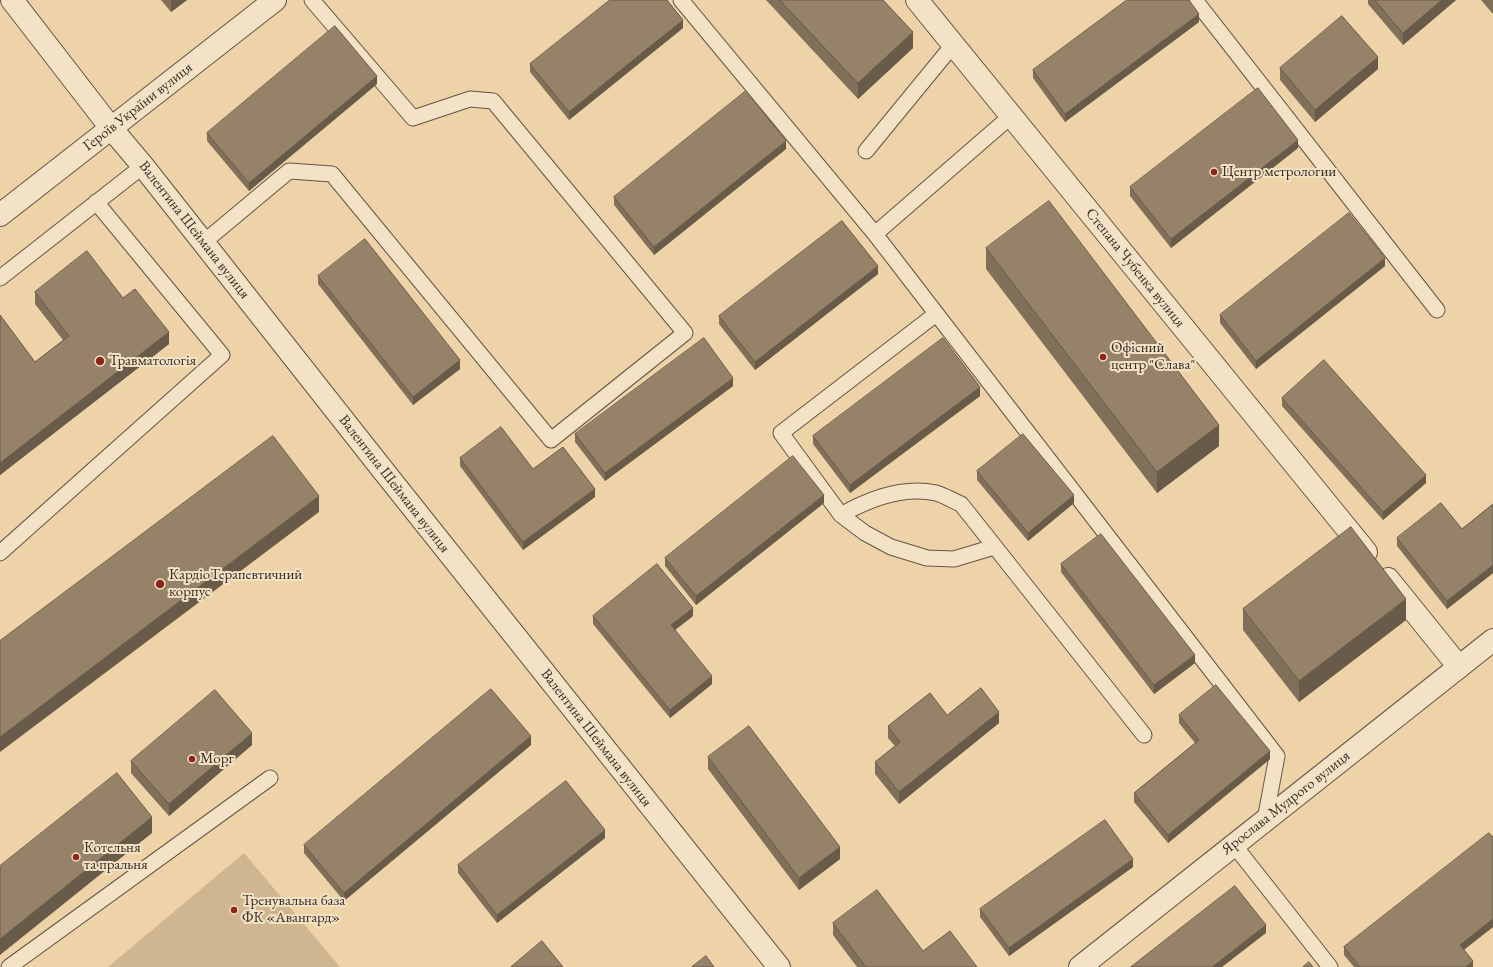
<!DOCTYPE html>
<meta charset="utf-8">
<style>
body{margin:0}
canvas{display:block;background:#eed3a8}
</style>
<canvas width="1493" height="967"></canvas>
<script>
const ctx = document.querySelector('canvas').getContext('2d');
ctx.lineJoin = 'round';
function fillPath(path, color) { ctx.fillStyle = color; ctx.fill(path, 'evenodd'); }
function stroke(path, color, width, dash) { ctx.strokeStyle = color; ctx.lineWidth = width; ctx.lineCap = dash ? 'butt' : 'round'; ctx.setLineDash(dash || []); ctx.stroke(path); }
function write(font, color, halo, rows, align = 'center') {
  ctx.font = font + ' "EB Garamond",serif'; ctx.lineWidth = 4; ctx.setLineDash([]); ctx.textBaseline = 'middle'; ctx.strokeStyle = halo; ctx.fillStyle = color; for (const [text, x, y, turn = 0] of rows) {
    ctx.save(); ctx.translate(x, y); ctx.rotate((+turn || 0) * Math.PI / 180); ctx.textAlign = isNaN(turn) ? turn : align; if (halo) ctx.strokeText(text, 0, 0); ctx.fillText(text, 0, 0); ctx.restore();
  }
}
fillPath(new Path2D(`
 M244,853L340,967H108Z`), '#cfb691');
const service = new Path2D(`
 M681,0L875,234
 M1195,0L1437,310
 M1011,116L875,234L1277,756L1265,820
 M866,151L953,45
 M204,242L289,171L332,174L551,440L685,333L493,101L470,99L413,118L312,0
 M0,278L143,166
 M936,314L781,433L841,515C869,499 903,486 936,493C944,495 953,501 961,504L1144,735
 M841,515L865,533L891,547L927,558L954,559L994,547
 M0,553L222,355L96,202
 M1234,845L1330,967
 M9,967L270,778`);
const minor = new Path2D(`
 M12,0L111,128L143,166L382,469L779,967
 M917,0L1366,552
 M0,215L275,0
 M1388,579L1459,667`);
const tertiary = new Path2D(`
 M1080,967L1493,640`);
stroke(service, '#655444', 17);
stroke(minor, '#655444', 24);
stroke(tertiary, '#655444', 24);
stroke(service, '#f4e2c6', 15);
stroke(minor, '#f4e2c6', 22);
stroke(tertiary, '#f4e2c6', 22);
fillPath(new Path2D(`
 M161,0H187L171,12Z
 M766,0H883L913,48L858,99Z
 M1368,0H1456L1403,45L1368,4Z
 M1481,0H1493V14Z
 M1199,22L1065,122L1033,78V70Z
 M683,28L569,120L530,72V64Z
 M1280,68L1378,69L1315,122L1280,80Z
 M377,84L249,191L207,141V133Z
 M1298,148L1171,248L1130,196V187Z
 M786,149L654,255L614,205V197Z
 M986,248L1219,446L1157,493L986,269Z
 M1385,266L1256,369L1220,323V315Z
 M878,274L755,370L719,324V316Z
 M318,276L460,369L413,405L318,284Z
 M35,292L123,298L169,344L0,475V315L35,362L63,340L35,304Z
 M733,386L605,481L575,442V434Z
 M980,396L850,493L813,444V436Z
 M1282,398L1426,483L1383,520L1282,406Z
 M460,458L595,497L523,550L460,466Z
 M977,471L1074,503L1028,541L977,480Z
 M824,503L696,605L665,566V558Z
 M1493,504V573L1447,609L1397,546V538L1462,529Z
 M1061,564L1195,663L1154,694L1061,572Z
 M1243,609L1406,620L1299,702L1243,630Z
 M593,616H693L675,630L712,684L670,718L593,624Z
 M947,715L999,723L899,804L875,774V762L895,746L888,738V726Z
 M1179,715L1270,759L1168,843L1134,802V793L1195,743L1179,723Z
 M252,745L169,816L131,773V761Z
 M531,745L344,901L304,853V845Z
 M708,757L840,859L799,890L708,769Z
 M1493,837V927L1463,950L1473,967H1354L1344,955V947Z
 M605,838L497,923L458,873V865Z
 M1133,867L1009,956L980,917V909Z
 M833,923L923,951L977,967H857L833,935Z`), '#817059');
fillPath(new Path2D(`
 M171,0H187L171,12Z
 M1442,0H1456L1403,45V33Z
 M1199,14V22L1065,122V114Z
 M683,20V28L569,120V112Z
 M913,32V48L858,99V83Z
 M1378,57V69L1315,122V110Z
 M377,76V84L249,191V183Z
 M1298,140V148L1171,248V239Z
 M786,141V149L654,255V247Z
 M1385,258V266L1256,369V361Z
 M878,266V274L755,370V362Z
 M169,332V344L0,475V463Z
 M460,360V369L413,405V397Z
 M733,378V386L605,481V473Z
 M980,387V396L850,493V485Z
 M1219,425V446L1157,493V472Z
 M1426,475V483L1383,520V512Z
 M595,489V497L523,550V542Z
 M824,495V503L696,605V596Z
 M1074,495V503L1028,541V533Z
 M319,496V512L0,752V737Z
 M1493,565V573L1447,609V601Z
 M1406,599V620L1299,702V681Z
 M693,608V616L671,633V625Z
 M1195,655V663L1154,694V685Z
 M712,676V684L670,718V710Z
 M999,712V723L899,804V792Z
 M252,733V745L169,816V804Z
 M531,736V745L344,901V893Z
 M1270,751V759L1168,843V835Z
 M152,817V833L0,955V939Z
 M605,830V838L497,923V915Z
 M840,847V859L799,890V878Z
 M1133,859V867L1009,956V948Z
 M1493,919V927L1460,953V945Z
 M1266,925V933L1222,967H1212Z
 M1473,961V967H1466Z`), '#695b49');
const building = new Path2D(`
 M610,0H667L683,20L569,112L530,64Z
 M780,0H883L913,32L858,83Z
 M1127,0H1189L1199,14L1065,114L1033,70Z
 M1375,0H1442L1403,33Z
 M1342,16L1378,57L1315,110L1280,68Z
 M335,26L377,76L249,183L207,133Z
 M1258,88L1298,140L1171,239L1130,187Z
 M746,91L786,141L654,247L614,197Z
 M1049,201L1219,425L1157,472L986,248Z
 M1349,213L1385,258L1256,361L1220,315Z
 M842,221L878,266L755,362L719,316Z
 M365,239L460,360L413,397L318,276Z
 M87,251L123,298L135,289L169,332L0,463V315L35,362L69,336L35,292Z
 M704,338L733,378L605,473L575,434Z
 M943,338L980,387L850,485L813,436Z
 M1324,360L1426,475L1383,512L1282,398Z
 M501,427L533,469L563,447L595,489L523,542L460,458Z
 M1023,434L1074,495L1028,533L977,471Z
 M273,436L319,496L0,737V641Z
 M793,456L824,495L696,596L665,558Z
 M1441,503L1462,529L1493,504V565L1447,601L1397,538Z
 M1351,527L1406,599L1299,681L1243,609Z
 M1101,534L1195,655L1154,685L1061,564Z
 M657,564L693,608L671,625L712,676L670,710L593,616Z
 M1216,685L1270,751L1168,835L1134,793L1199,740L1179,715Z
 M981,688L999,712L899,792L875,762L900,742L888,726L930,693L947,715Z
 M491,689L531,736L344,893L304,845Z
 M215,690L252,733L169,804L131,761Z
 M749,726L840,847L799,878L708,757Z
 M117,773L152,817L0,939V866Z
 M566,781L605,830L497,915L458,865Z
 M1105,820L1133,859L1009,948L980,909Z
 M1489,833L1493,837V919L1460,945L1473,961L1466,967H1360L1344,947Z
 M1235,886L1266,925L1212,967H1131Z
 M877,890L923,951L950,931L977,967H866L833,923Z
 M542,941L563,967H511Z
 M706,956L714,967H692Z
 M1309,962L1313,967H1303Z`);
fillPath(building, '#968268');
stroke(building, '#695b49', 1);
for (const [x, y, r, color] of [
 [1214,172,4,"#8f2418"],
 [1103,357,4,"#8f2418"],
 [100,361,5,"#8f2418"],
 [160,584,5,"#8f2418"],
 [192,759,4,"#8f2418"],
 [76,857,4,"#8f2418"],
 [234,910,4,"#8f2418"]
]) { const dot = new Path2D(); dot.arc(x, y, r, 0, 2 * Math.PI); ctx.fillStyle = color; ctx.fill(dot); stroke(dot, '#f4e2c6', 1.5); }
write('15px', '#372a22', '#f4e2c6', [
 ["Героїв України вулиця",138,107,-38],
 ["Валентина Шеймана вулиця",194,230,52],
 ["Степана Чубенка вулиця",1135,268,51],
 ["Валентина Шеймана вулиця",394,484,52],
 ["Валентина Шеймана вулиця",596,738,52],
 ["Ярослава Мудрого вулиця",1286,803,-38]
]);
write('15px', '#372a22', '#f4e2c6', [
 ["Центр метрологии",1222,172],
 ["Офісний",1111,348],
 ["центр \"Слава\"",1111,365],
 ["Травматологія",109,361],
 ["КардіоТерапевтичний",169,575],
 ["корпус",169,592],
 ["Морг",200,759],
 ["Котельня",84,848],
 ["та пральня",84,865],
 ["Тренувальна база",242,901],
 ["ФК «Авангард»",242,918]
], 'left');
</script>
